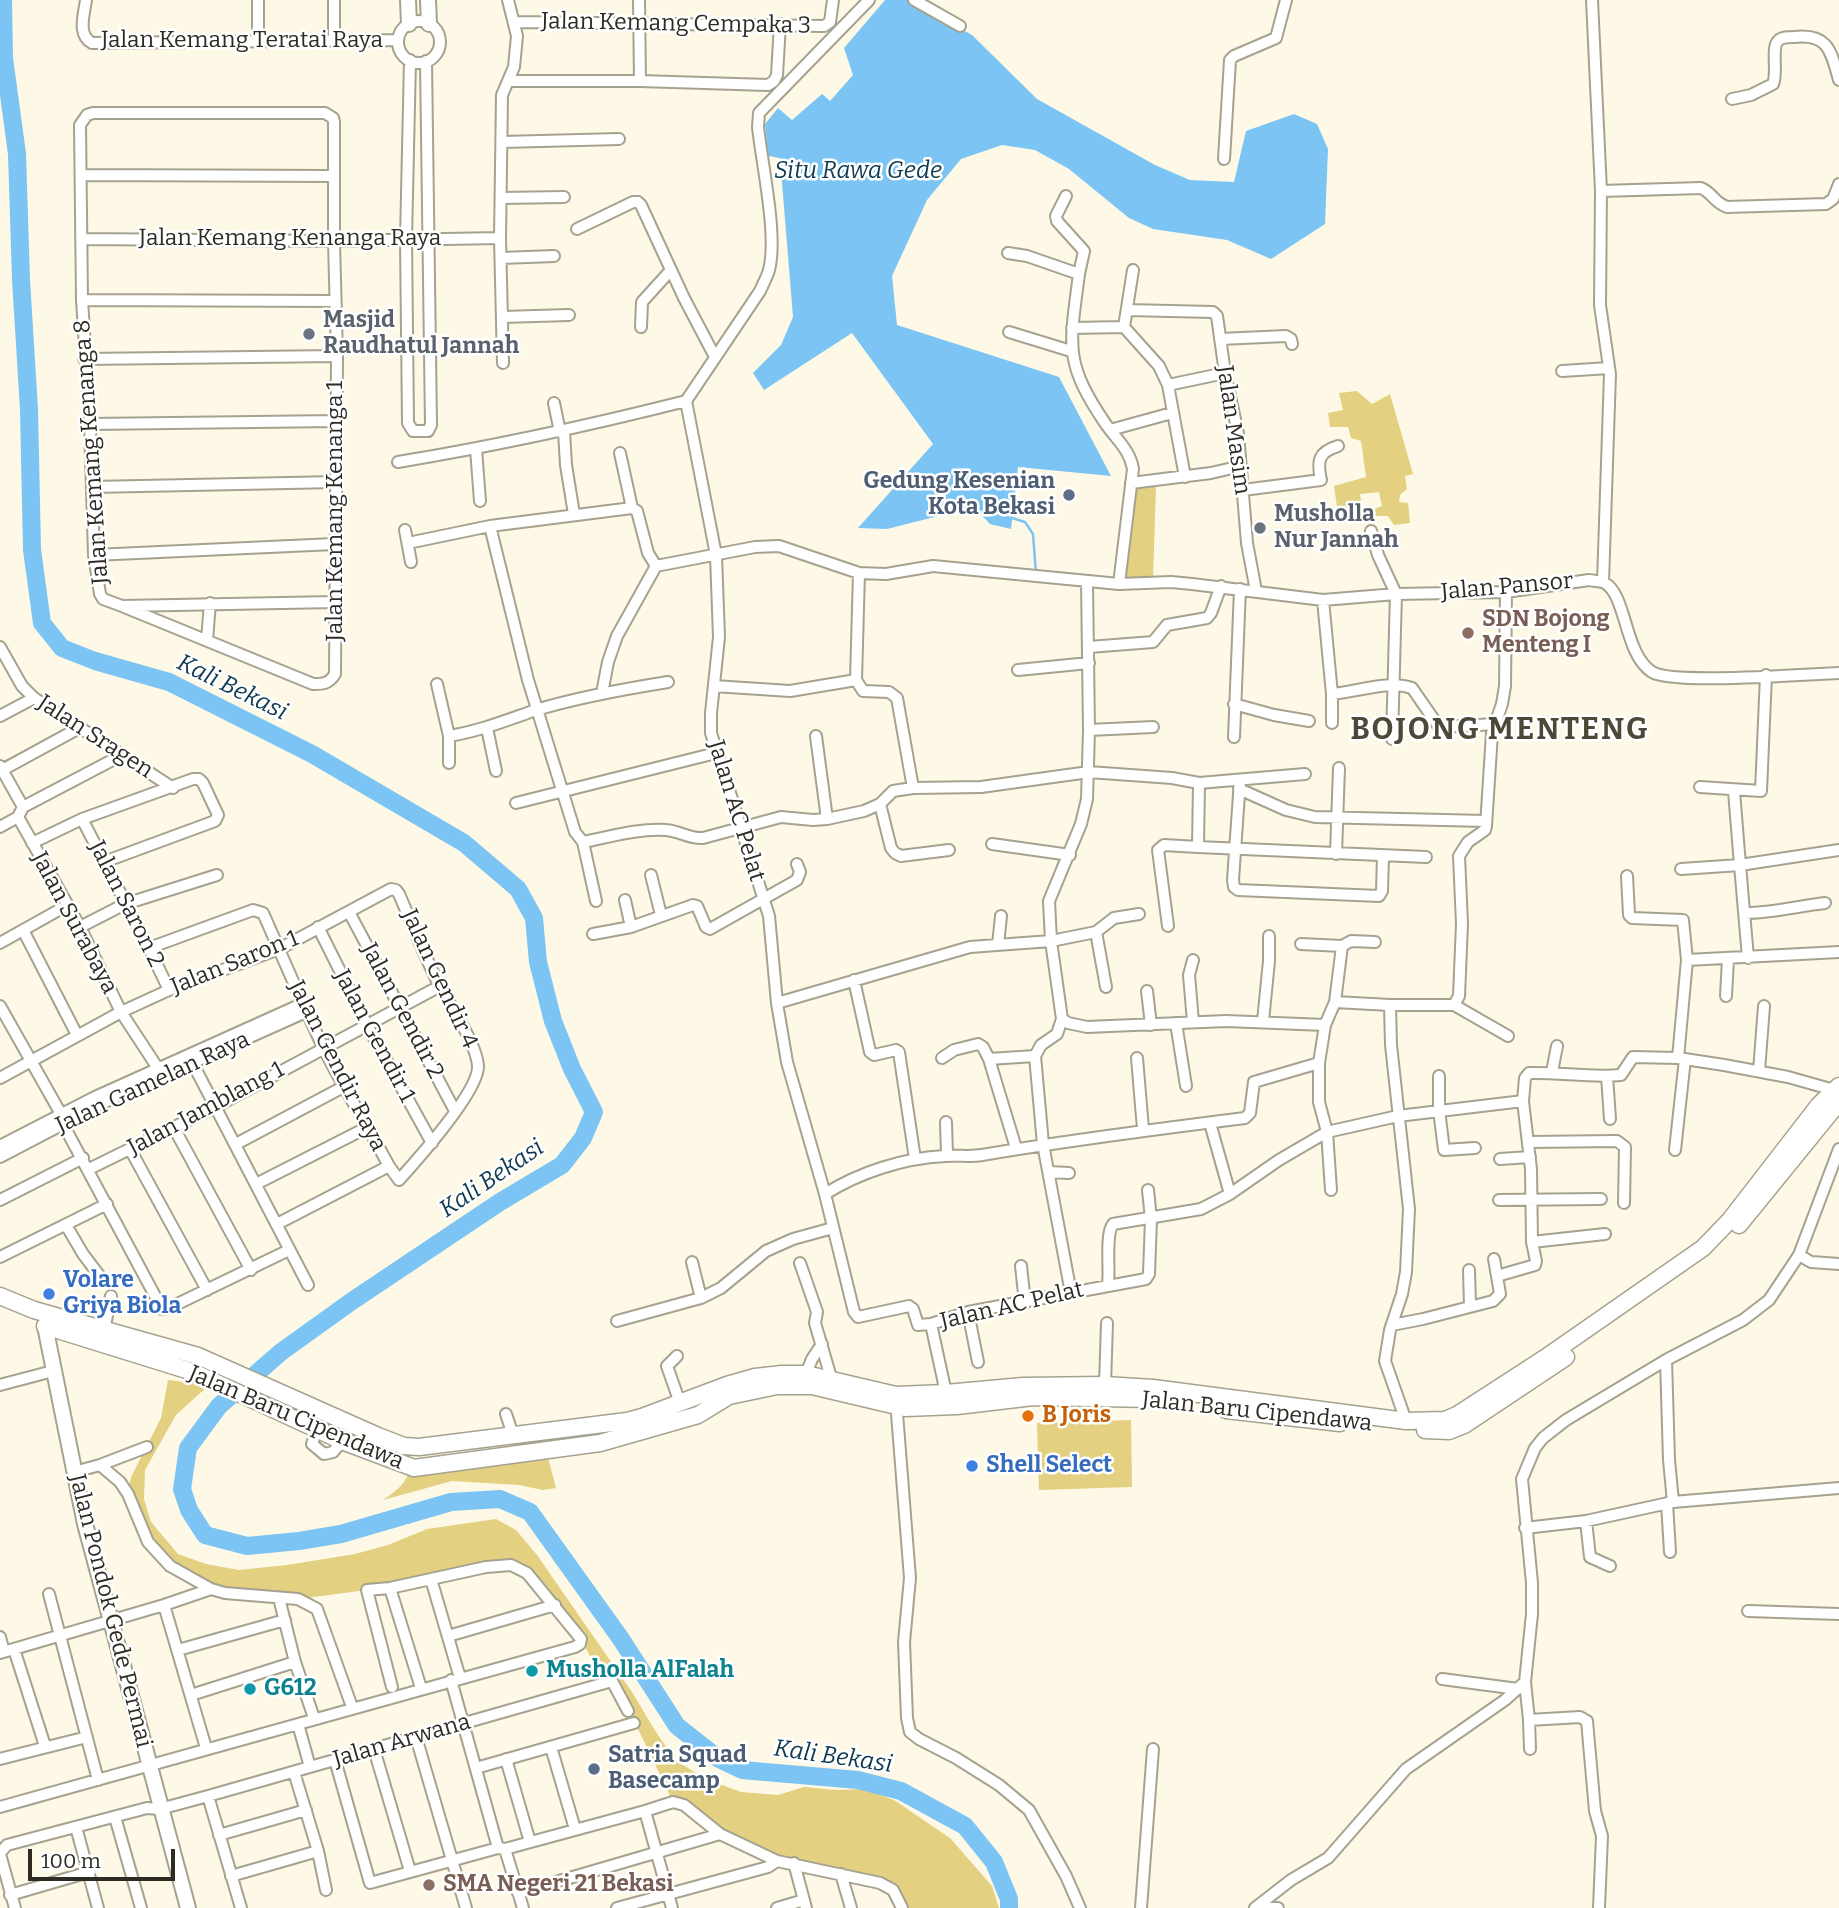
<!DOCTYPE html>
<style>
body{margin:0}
#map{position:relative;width:1839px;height:1908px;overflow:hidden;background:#fdf9e6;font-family:Bitter,serif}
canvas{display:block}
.scale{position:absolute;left:28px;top:1849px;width:147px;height:32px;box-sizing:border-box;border:4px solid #2d2b24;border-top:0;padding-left:9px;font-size:21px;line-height:24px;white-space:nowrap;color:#2d2b24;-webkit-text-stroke:5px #fff;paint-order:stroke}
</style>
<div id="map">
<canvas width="1839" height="1908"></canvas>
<div class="scale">100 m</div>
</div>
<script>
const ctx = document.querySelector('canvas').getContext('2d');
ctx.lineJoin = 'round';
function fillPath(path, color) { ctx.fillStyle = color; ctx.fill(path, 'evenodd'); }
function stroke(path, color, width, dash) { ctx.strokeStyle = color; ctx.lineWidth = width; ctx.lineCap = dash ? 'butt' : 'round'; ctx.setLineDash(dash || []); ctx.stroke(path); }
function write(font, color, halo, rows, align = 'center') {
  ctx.font = font + ' Bitter,serif'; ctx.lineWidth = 5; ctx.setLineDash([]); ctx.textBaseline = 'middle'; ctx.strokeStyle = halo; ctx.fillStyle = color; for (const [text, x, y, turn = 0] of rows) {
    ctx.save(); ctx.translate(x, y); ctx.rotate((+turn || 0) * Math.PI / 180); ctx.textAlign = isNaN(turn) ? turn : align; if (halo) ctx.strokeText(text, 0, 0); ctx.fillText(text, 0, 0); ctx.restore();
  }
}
fillPath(new Path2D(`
 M1357,391L1372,404L1390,394L1413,474L1405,476L1407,489L1400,495L1399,502L1408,503L1410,523L1394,525L1388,516H1376L1374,509L1382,506L1379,492L1360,494L1364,519L1339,521L1334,486L1366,477L1361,441L1351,438L1348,427H1330L1328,413L1343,410L1339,393Z
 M1135,486H1156L1153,580L1122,582Z
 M168,1380L209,1385L176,1415L145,1470L144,1499L151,1522L178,1554L206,1564L239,1570L287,1565L355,1554L388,1545L427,1529L496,1519L516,1530L537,1555L632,1692L654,1729L676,1761L708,1780L741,1792L778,1795L804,1787L836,1790L864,1789L894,1800L950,1838L992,1886L999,1908H902L893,1891L777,1861L673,1802L639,1731L601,1664L595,1665L578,1634L527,1573L511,1565L367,1590L298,1599L225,1593L170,1566L148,1542L128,1494L131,1477L161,1418Z
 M1131,1420L1132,1487L1039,1490L1037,1423Z
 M546,1450L556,1488L543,1490L519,1485L452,1481L383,1500C396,1491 408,1483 410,1466Z`), '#e3d081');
fillPath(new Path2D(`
 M885,0H908L972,35L1037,99L1155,165L1190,180L1234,182L1246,131L1294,114L1317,124L1328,149L1325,224L1271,259L1227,240L1153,229L1129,218L1069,169L1035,150L1002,145L961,159L927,200L892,276L897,325L1059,377L1111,476L1018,467L1011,529L990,524L974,507L887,529L858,528L933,444L852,333L764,390L753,373L781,345L793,317L780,158L768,156L765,124L778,108L792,120L822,94L830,101L853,75L844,48Z`), '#7bc4f3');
stroke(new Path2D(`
 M1012,518L1025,522L1033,534L1036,574`), '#7bc4f3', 2.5);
stroke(new Path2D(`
 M3,0L4,58L17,154L21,280L29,409L32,550L42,623L62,648L95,661L169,682L312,754L464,843L518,889L534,918L538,962L553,1021L572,1069L594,1112L583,1138L562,1165L500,1202L352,1301L281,1352L219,1406L188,1448L182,1489L189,1510L205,1535L247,1546L299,1541L341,1534L451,1502L500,1499L530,1512L621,1639L677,1726L719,1759L742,1770L858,1780L901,1791L965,1826L994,1862L1009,1899V1908`), '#7bc4f3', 18);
const minor = new Path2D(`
 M86,0C84,15 77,35 92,43L398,40
 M639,0L640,81
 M869,0L759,113L758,127C762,165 778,236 769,270C767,277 763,284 760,291L686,401L716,555L719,637L711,713V733L769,916L777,1003L787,1062L825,1194L854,1312L858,1317L909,1306L913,1309L918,1325L931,1324L968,1312L1146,1279L1149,1274L1151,1219L1148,1190
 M914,0L960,26
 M1592,0L1601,191L1600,305L1610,374L1603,582
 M398 42a21 21 0 1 1 42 0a21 21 0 1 1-42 0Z
 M515,22L824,26L830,22L833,0
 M258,41V0
 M334,41V0
 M410,60L406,239L408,423L413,431H428L431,425L426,61
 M509,81H640L768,85L774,81L777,75L780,24
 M1732,99L1751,95L1773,84C1778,73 1771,47 1778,41C1781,37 1789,37 1794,37C1829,33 1831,52 1839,80
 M502,142L619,139
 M1224,159L1230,60L1234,56L1276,38L1286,0
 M81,175L333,176
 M1601,191L1701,188C1713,193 1713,202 1727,207L1826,204L1833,199L1839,184
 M1066,196L1056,216L1057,221L1084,251L1079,274
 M501,198L564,197
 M577,229L633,202H638L641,205L684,298L715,357
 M81,239L334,241L500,238
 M1008,253L1027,256L1079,274C1070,345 1063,361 1105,423C1116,439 1130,450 1133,469L1119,584
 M501,258L554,256
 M82,300L335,301
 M1127,310L1213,312L1217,316L1225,373L1238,433L1247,543L1256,591
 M502,317L569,315
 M641,327L642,302L671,270
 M1124,327L1159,366L1168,385L1185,477
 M1072,328L1124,327L1133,270
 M1009,332L1071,351
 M1220,339L1286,336L1291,339L1292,344
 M84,359L337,356
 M503,363L500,238L502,95L514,67L517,36L508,0
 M1562,371L1609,368
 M1168,385L1225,373
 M554,403L560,432
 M90,424L336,421
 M1110,430L1172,413
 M564,431L566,465L574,514
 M476,449L480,501
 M620,453L632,508
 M398,462C495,446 591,425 686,401
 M1131,483L1211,473L1241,466
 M92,487L337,482
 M1243,490L1321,480C1317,461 1318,452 1338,446
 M405,530L411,562
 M1371,531L1378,555L1396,594L1392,739
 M408,543L490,526
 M94,555L334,544
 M859,573L856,680L863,691L889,692L897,698L913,788
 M1323,600L1332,694C1357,692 1388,680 1412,688L1437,724L1443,727L1495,724
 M122,606L313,684C323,684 329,684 335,674L337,356L334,241V122L333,118L325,113H93L87,115L80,125L82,300L90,424L94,555L100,594L103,599L122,606L335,602
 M207,640L210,603
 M0,647L22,686L34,698L173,788
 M1089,647L1153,642L1167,625L1207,618L1211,613L1221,586
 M1018,670L1089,663
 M437,684L449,736C480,731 507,720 536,710C579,697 624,689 668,682
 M714,686L790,691L856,680
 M602,693L608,662L617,636L656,566
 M1332,694V723
 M1234,704L1274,715L1309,721
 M0,716L34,698
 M487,728L496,771
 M1089,730L1153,727
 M816,736L827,819
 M1234,737L1240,589
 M449,763V736
 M0,766L23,807L18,817L80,927L121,1012L163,1076
 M2,770L81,727
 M1240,780L1233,880L1234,887L1238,890L1379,896L1382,891L1383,856
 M1700,787L1761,791L1766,675
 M1239,789L1286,810L1315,817L1486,821
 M516,803L716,753
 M880,804L893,791L913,788L981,787L1089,772L1172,778L1199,783L1305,774
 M23,807L122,755
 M82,819L149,948L169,990
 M0,827L18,817
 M583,842C609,837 639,828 666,830C680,831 689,839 703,838L781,817L813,820L827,819L864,811L880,804L891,848L895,853L901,856L949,850
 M32,843L82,819L193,779H199L203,783L218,815L215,821L104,862
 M992,844L1070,855
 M1198,847L1426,857
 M1336,854L1339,768
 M1681,869L1740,865L1734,791
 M651,875L661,915
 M1627,876L1629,915L1632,918L1683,920L1687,960
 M625,900L631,927
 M596,901L583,842L575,832L528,680L490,526L632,508L637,511L648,553L656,566L755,547L779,546L859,573L886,574L933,566L1119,584L1171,582L1192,584L1323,600L1396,594L1506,592L1589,580C1594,581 1600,581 1605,583C1627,596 1624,654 1652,672C1673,685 1806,674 1839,673
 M349,912L455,1111
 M1745,913C1773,913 1798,906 1825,903
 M1168,926L1158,850L1164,845L1198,847L1199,783
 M80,927L125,904L217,875
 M318,927L367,1025L432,1143
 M23,930L77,1035
 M1096,932L1106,987
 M593,934L631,927L693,905L697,906L706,927L710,929L797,880L800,872L797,864
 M0,943L66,906
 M1301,944L1342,946
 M998,945L1001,916
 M1748,958L1740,865L1839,850
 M1193,960L1189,975L1193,1022
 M854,980L870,1052L874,1055L896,1050L899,1052L915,1159
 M1147,991L1151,1025
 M1726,996L1728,959
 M1335,1002L1390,1005H1454
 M777,1003L970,947L1051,941L1096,932L1114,918L1139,914
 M1390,1005L1391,1045L1409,1209L1406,1272L1402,1294L1390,1330L1385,1361L1406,1421
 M1454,1005L1459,996L1462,924L1459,856L1468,842L1485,830L1486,826L1492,733L1502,704L1505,686L1506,592
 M1454,1005L1508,1036
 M0,1006L61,1114L63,1124L162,1309L169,1308L289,1250
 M1062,1019L1068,1023L1087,1027L1226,1021L1325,1025
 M1263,1021L1269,961V936
 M1176,1023L1186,1086
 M942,1058L954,1050L978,1044L983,1047L989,1059
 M1137,1058L1143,1129
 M1678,1058L1687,960L1839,952
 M193,1064L308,1285
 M1759,1071L1764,1006
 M1552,1072L1557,1046
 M1439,1076V1110L1444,1150L1475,1148
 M1607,1076L1610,1119
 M0,1078L121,1012L169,990L279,949L391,889L396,890L399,894C412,924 424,954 438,983C449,1004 477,1044 478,1066C479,1091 417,1160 399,1180L389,1166C368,1126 343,1088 323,1047C302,1003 283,958 263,913L253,910L149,948
 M946,1122L947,1155
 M1210,1123L1230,1194
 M174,1128L251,1270
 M1528,1142L1617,1141L1625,1147L1624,1203
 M236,1144L345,1086
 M0,1146L95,1097L304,1003
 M1016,1148L989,1059L1035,1056
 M130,1149L207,1290
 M1675,1150L1685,1059
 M0,1157L107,1101L308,1011
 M1500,1159L1530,1157
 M89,1169L215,1107L440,986
 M1049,1172L1069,1173
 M256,1184L368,1127
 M1331,1190L1327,1132L1319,1102V1063L1325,1025L1335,1002L1342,946L1351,941L1375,942
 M825,1194C860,1172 904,1158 945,1156C958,1155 970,1157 982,1155C1070,1140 1157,1129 1245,1118L1250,1113L1254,1082L1319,1063
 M0,1200L83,1158
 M1499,1200L1601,1199
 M277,1224L389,1166
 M66,1225L83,1254L102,1279
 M1532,1242L1605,1234
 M1799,1255L1811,1262L1839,1264
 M0,1257L107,1204
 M1494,1259L1497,1276
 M692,1262L701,1298
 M800,1263L817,1312L815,1323L832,1381
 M1021,1266L1025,1303
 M1469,1270L1470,1306
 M1108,1284C1110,1269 1105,1234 1113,1224L1201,1209L1230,1194L1279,1160L1327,1132L1398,1116L1523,1101L1525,1078L1529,1073C1559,1072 1590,1078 1621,1075L1633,1057L1678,1058L1724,1065L1788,1077L1834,1090
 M1071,1293L1043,1144L1035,1056L1041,1045L1057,1034L1062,1019L1051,941L1049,901L1081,824L1087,799L1089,730L1087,582
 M968,1312L978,1362
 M617,1321L701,1298L721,1288L766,1251L793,1239L833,1228
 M931,1324L946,1393
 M1392,1325L1423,1319L1493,1301L1500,1294L1497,1276L1535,1265L1536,1261L1532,1242L1531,1169L1523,1101
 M104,1330L111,1296
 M677,1356L667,1366L680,1403
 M1666,1360L1669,1460L1673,1502
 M806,1374L812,1359L822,1344
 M0,1385L53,1371
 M1105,1385L1107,1323
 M896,1401L910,1578L904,1642L907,1718L910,1732L919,1739L956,1758L999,1785L1029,1810L1066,1876L1080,1908
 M506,1414L513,1435
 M317,1429L312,1444L324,1454L333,1452L342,1441
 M100,1465L147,1447
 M74,1472L100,1465L120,1482L128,1494L148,1542L170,1566L211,1589L225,1593L298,1599L317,1609L352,1707
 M1667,1503L1670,1552
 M1586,1521L1590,1557L1610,1566
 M1525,1528L1586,1521L1673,1502L1839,1488
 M431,1579L460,1678
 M390,1588L421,1688
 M49,1594L98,1780
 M279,1598L295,1662L314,1718
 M164,1605L206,1748
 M1748,1611L1839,1614
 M448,1636L555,1605
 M0,1637L4,1652
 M14,1649L45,1746
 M178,1650L285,1620
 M0,1653L164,1605L211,1589
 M1442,1679L1518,1689
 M451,1680L498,1848L505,1849L523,1908
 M1525,1682L1529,1720L1580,1717L1587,1721L1595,1811L1602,1836L1599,1908
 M191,1695L295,1662
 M1529,1720L1530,1749
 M298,1724L310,1767
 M416,1737L466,1908
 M551,1747L575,1829
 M374,1749L410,1871
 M0,1759L87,1737
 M506,1759L530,1842
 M335,1760L370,1883L498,1848
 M476,1768L634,1723
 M294,1772L318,1851L326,1890
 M208,1796L241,1908
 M0,1807C192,1755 383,1699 575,1647L580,1644L581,1639L527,1573L511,1565L486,1567L390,1588L367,1590L392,1687
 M645,1811L672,1908
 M115,1817L141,1908
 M76,1827L98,1908
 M219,1835L306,1810
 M505,1849L645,1811L673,1802L684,1805L720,1834L777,1861L880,1883L893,1890L902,1908
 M0,1853L7,1845L147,1808L160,1809L208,1796L612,1681L628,1711
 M0,1854L15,1908
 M794,1863L806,1908
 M841,1874L851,1908
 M231,1876L318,1851
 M518,1893L720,1834
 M10,1895L89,1872
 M1256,1907L1278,1908
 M617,1908L768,1867L777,1861
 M777,1908L804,1900
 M1141,1908L1153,1749
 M1255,1908L1291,1880L1328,1858L1406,1769L1505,1700L1525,1682L1532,1614V1583L1522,1479L1535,1448L1543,1438L1566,1420L1666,1360L1743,1320L1769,1300L1799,1255L1839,1149`);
const tertiary = new Path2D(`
 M408,0L409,24
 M428,0L429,24
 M45,1326L85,1524L188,1908`);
const secondary = new Path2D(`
 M1739,1225L1839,1102
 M0,1296L34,1310L198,1356L378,1436L404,1446L419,1447L627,1421L642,1417L727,1385L755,1377L782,1374H806L896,1395L946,1393L1023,1386L1105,1385L1153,1388L1406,1421L1445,1420L1457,1415L1545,1358L1703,1248L1730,1220L1819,1105L1839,1086
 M45,1326L193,1372L342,1441L414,1468L600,1443L698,1415L729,1396L777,1386H812L905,1408L957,1406L1033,1397L1156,1399
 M1226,1410L1340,1423
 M1425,1430L1449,1431L1464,1425L1566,1357`);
stroke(minor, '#a6a290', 14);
stroke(tertiary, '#a6a290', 18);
stroke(secondary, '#a6a290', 19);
stroke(minor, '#fff', 10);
stroke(tertiary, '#fff', 14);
stroke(secondary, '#fff', 16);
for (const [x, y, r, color] of [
 [309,334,7,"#6b7280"],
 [1069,495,7,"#5c6f8a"],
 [1260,528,7,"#6b7280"],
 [1468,633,7,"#8d6e63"],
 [49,1294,7,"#3f7fe0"],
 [1028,1416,7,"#e8710a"],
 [972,1466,7,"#3f7fe0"],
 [532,1671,7,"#0f9aa8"],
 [250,1689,7,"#0f9aa8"],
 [594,1769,7,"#5c6f8a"],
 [429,1885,7,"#8d6e63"]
]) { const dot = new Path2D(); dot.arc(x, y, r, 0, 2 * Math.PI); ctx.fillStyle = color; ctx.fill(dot); stroke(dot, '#fff', 2.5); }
write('23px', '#2d2b24', '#fff', [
 ["Jalan Kemang Cempaka 3",676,24,1],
 ["Jalan Kemang Teratai Raya",242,41],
 ["Jalan Kemang Kenanga Raya",290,239],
 ["Jalan Masim",1233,430,82],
 ["Jalan Kemang Kenanga 8",92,452,-94],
 ["Jalan Kemang Kenanga 1",336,511,-90],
 ["Jalan Pansor",1507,587,-5],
 ["Jalan Sragen",95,737,33],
 ["Jalan AC Pelat",736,811,73],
 ["Jalan Saron 2",126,904,63],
 ["Jalan Surabaya",74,923,62],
 ["Jalan Saron 1",235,963,-22],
 ["Jalan Gendir 4",439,979,65],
 ["Jalan Gendir 2",402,1011,62],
 ["Jalan Gendir 1",374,1036,62],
 ["Jalan Gendir Raya",337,1066,63],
 ["Jalan Gamelan Raya",153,1083,-25],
 ["Jalan Jamblang 1",206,1109,-28],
 ["Jalan AC Pelat",1012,1306,-13],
 ["Jalan Baru Cipendawa",1257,1412,6],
 ["Jalan Baru Cipendawa",296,1418,23],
 ["Jalan Pondok Gede Permai",110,1611,76],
 ["Jalan Arwana",402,1741,-16]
]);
write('bold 23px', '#5b616d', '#fff', [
 ["Masjid",323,321],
 ["Raudhatul Jannah",323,347],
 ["Musholla",1274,515],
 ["Nur Jannah",1274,541]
], 'left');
write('bold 23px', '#4e5e75', '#fff', [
 ["Gedung Kesenian",1055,482],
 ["Kota Bekasi",1055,508],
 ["Satria Squad",608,1756,"left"],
 ["Basecamp",608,1782,"left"]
], 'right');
write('bold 23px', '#785e54', '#fff', [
 ["SDN Bojong",1482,620],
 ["Menteng I",1482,646],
 ["SMA Negeri 21 Bekasi",443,1885]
], 'left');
write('bold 23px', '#366cbe', '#fff', [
 ["Volare",63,1281],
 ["Griya Biola",63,1307],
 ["Shell Select",986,1466]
], 'left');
write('bold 23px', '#c56008', '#fff', [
 ["B Joris",1042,1416]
], 'left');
write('bold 23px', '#0d838f', '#fff', [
 ["Musholla AlFalah",546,1671],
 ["G612",264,1689]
], 'left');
write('italic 24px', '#103a51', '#fff', [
 ["Situ Rawa Gede",858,171],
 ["Kali Bekasi",232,688,26],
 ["Kali Bekasi",492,1179,-34],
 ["Kali Bekasi",833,1757,8]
]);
ctx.letterSpacing = '2px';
write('bold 30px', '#4d4939', '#fff', [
 ["BOJONG MENTENG",1500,731]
]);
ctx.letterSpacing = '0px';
</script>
